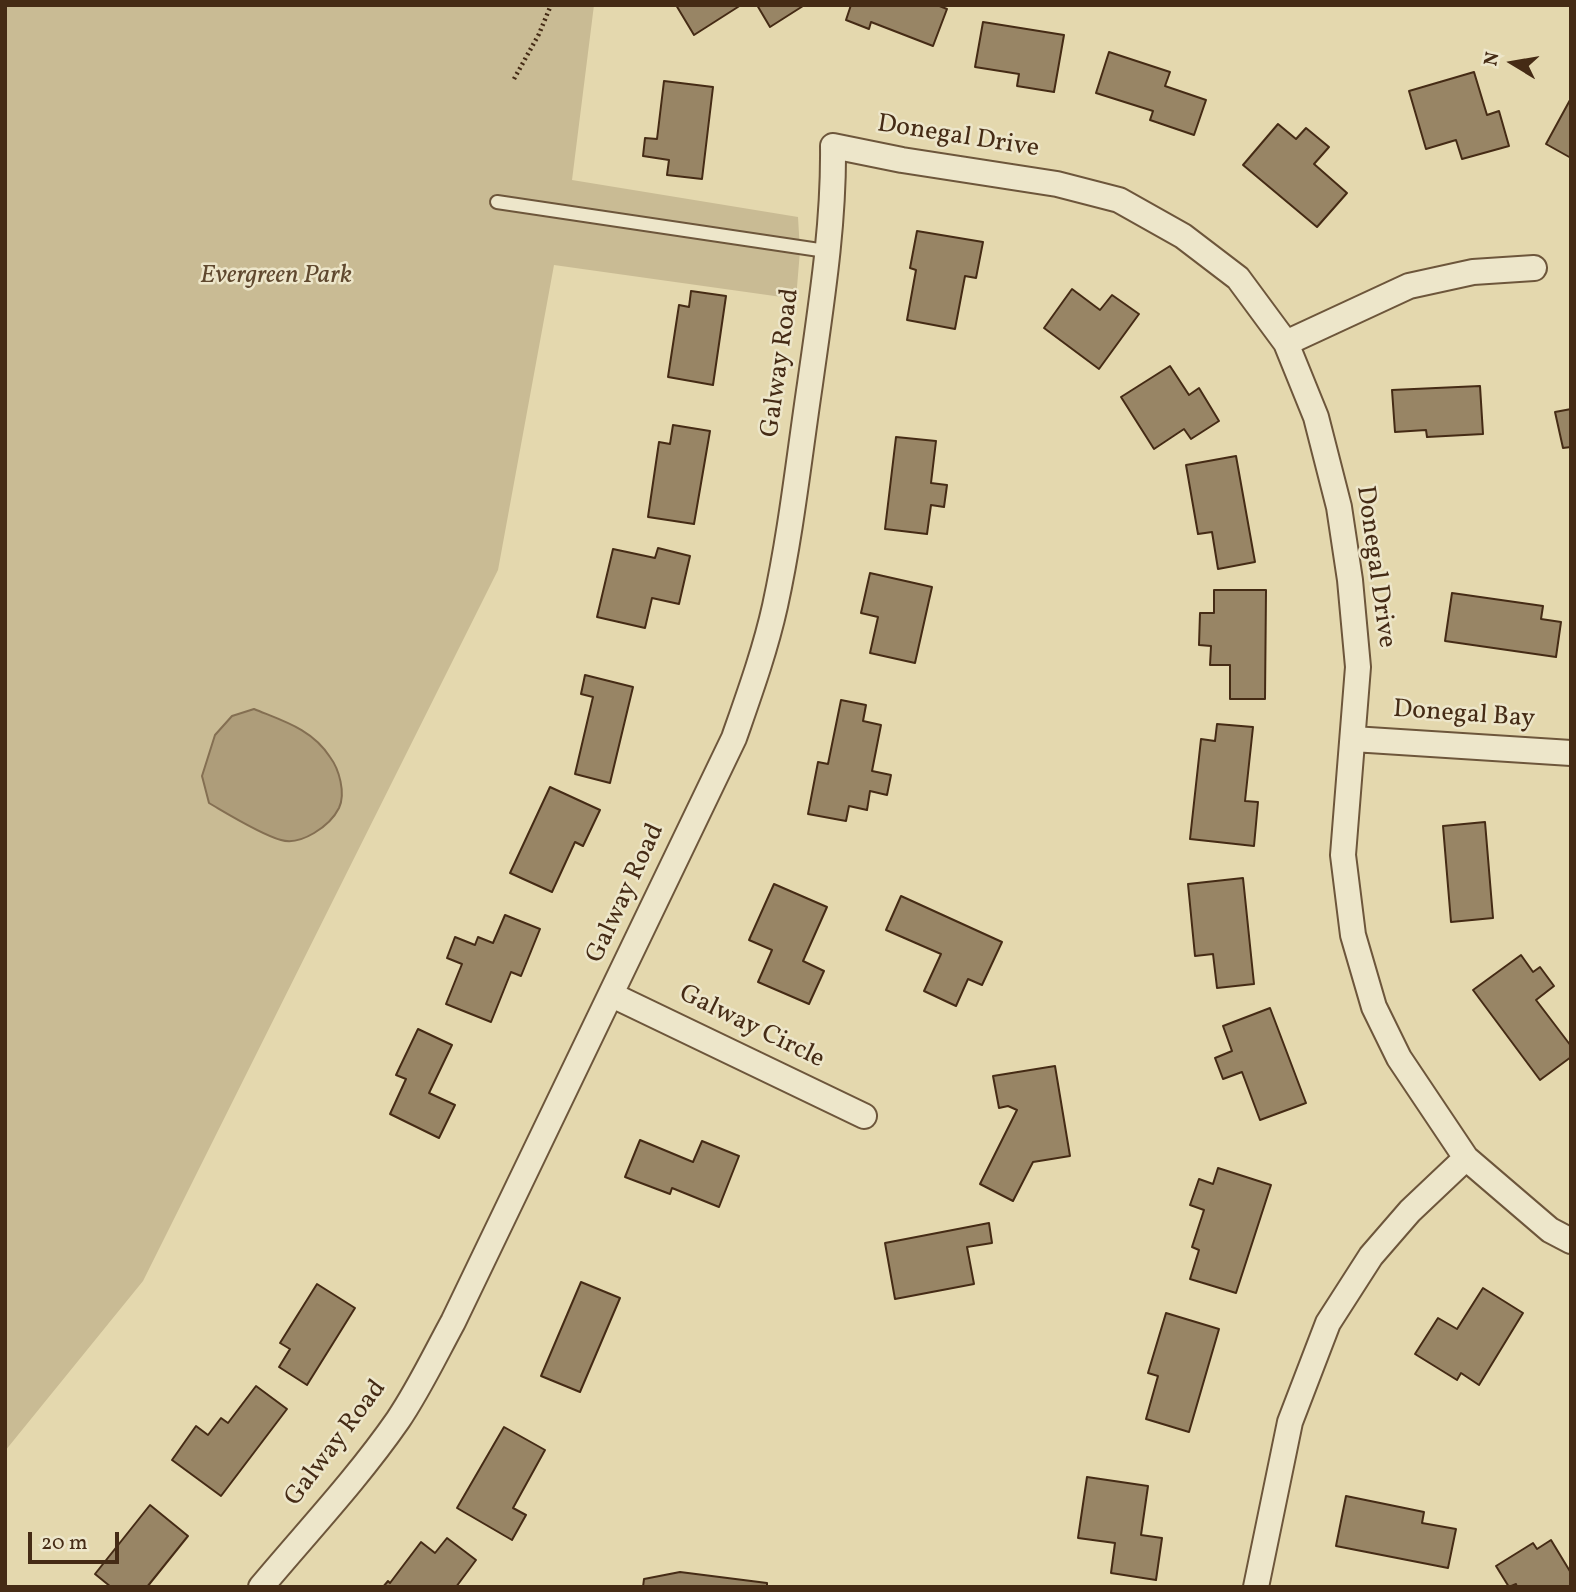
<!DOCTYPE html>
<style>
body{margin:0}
#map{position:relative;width:1576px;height:1592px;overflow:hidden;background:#e4d8ae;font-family:Vollkorn,serif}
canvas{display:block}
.frame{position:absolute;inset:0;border:7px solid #452b15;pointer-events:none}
.north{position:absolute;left:1478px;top:28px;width:70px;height:70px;-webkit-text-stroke:5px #ede6ca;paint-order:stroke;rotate:281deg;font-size:19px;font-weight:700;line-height:28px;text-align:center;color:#452b15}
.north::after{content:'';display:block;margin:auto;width:24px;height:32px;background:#452b15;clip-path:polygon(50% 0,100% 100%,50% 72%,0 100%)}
.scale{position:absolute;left:28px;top:1532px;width:91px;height:32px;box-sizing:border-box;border:4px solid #452b15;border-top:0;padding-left:9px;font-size:21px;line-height:24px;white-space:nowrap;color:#452b15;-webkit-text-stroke:5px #ede6ca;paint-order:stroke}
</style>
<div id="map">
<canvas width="1576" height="1592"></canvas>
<div class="frame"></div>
<div class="north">N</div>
<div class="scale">20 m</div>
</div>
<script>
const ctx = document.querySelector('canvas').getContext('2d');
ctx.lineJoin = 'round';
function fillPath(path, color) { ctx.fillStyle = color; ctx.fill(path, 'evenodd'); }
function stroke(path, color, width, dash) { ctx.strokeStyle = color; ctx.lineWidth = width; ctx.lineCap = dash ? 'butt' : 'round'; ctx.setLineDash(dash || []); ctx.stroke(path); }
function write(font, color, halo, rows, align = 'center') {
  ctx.font = font + ' Vollkorn,serif'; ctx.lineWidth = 5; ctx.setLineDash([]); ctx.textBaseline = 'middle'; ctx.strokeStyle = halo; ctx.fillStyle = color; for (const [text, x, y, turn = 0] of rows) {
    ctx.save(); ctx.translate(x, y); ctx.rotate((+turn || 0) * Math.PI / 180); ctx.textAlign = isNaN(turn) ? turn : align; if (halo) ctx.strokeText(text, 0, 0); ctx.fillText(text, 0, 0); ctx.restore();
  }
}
fillPath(new Path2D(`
 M5,5H594L572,180L798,217L800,251L796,299L554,265L498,570L143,1281L5,1451Z`), '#c9bb94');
const water = new Path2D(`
 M254,709C283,721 312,729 330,757C339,769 346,793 339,808C330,826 301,846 281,840C260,834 228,814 209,803L202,776L215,735L232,716Z`);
fillPath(water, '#ae9d7a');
stroke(water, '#846f52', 2);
const building = new Path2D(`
 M676,5H741L694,35Z
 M757,5H803V6L770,27Z
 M851,5H937L947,9L933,46L871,22L869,29L846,20Z
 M983,22L1064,35L1054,92L1017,86L1019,74L975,67Z
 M1109,52L1170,72L1165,86L1206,100L1194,135L1150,120L1153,111L1096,93Z
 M1474,72L1487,115L1499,111L1509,146L1462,159L1456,140L1426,149L1409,91Z
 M664,81L713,87L702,179L667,175L669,160L643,156L645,138L657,139Z
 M1570,100L1571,101V158L1546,144Z
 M1278,124L1296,139L1306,128L1329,147L1314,164L1347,193L1317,227L1243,165Z
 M917,231L983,242L976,278L965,276L955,329L907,320L916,270L910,268Z
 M1072,289L1100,310L1112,295L1139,314L1099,369L1044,328Z
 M691,291L726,296L713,385L668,377L679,305L689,307Z
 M1170,366L1189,395L1199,388L1219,421L1191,439L1184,429L1154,449L1121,397Z
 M1480,386L1483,434L1427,437L1426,430L1395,432L1392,390Z
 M1571,409V447L1563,448L1555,412Z
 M673,425L710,431L694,524L648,517L659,442L670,444Z
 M896,437L936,441L931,483L947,485L944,507L931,505L927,534L885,529Z
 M1236,456L1255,562L1218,569L1212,532L1198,534L1186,465Z
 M658,548L690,556L679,604L652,598L645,628L597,617L613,549L655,558Z
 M870,573L932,587L915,663L870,653L878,617L861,613Z
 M1214,590H1266L1265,699H1230V665H1210L1211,646L1199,645L1200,613H1214Z
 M1452,593L1543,606L1541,619L1561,622L1556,657L1445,641Z
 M585,675L633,687L610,783L575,774L593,697L581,694Z
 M841,700L866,705L863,721L881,725L872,771L891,775L887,795L870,791L867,810L849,806L846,821L808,814L818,762L828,764Z
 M1217,724L1253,727L1245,801L1258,802L1254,846L1190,839L1201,739L1215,741Z
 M550,787L600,810L583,846L575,842L552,892L510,873Z
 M1485,822L1493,918L1451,922L1443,826Z
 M1243,878L1254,984L1217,988L1213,954L1195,956L1188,884Z
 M774,884L827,907L803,961L824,971L809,1004L758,982L772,950L749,940Z
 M901,896L1002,942L982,985L968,979L956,1006L924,991L941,954L886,930Z
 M505,915L540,929L521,976L511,972L491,1022L446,1004L462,964L447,958L455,937L475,945L478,937L493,943Z
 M1521,955L1533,972L1540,967L1554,986L1536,1000L1571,1046V1057L1540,1080L1473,990Z
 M1270,1008L1306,1103L1260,1120L1242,1072L1223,1079L1215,1058L1232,1051L1223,1026Z
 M418,1029L452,1045L429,1093L455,1105L439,1138L390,1114L406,1079L396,1075Z
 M1055,1066L1070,1156L1033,1162L1013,1201L980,1184L1017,1110L1008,1106L999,1108L993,1076Z
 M640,1140L693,1162L702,1141L739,1156L719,1207L672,1188L670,1194L625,1177Z
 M1218,1168L1271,1185L1236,1293L1190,1279L1199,1250L1192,1247L1204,1210L1190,1205L1199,1179L1213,1184Z
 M989,1223L992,1243L967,1247L974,1284L895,1299L885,1243Z
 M581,1282L620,1298L580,1392L541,1376Z
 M317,1284L355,1308L307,1385L279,1367L290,1349L280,1343Z
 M1483,1288L1523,1313L1479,1385L1461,1373L1457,1380L1415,1354L1438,1318L1457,1329Z
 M1166,1313L1219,1329L1189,1432L1146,1419L1158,1376L1148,1373Z
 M256,1386L287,1409L221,1496L172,1460L196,1426L208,1435L221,1418L228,1423Z
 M504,1427L545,1450L513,1508L526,1515L512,1540L457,1508Z
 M1087,1477L1148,1486L1141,1535L1162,1538L1156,1580L1111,1573L1115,1543L1078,1538Z
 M1346,1496L1424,1512L1422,1523L1456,1529L1448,1568L1336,1546Z
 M150,1505L188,1536L147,1587H111L95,1574Z
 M447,1538L476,1560L456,1587H383L388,1581L390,1583L421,1542L435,1553Z
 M1551,1540L1571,1573V1587H1517L1516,1584L1509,1587L1496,1566L1533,1543L1537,1549Z
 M680,1572L767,1583V1587H643L644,1579Z`);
fillPath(building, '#988565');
stroke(building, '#452b15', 2);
const lane = new Path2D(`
 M497,202L826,251`);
const street = new Path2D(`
 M1286,343L1409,286L1473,272L1534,268
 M1353,739L1571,753
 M612,995L864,1116
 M261,1587C307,1532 357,1479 398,1420C419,1389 435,1355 453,1322L734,738C749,695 765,651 775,606C791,533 799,458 810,384C821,305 834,226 833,146L902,160L1057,184L1119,200L1183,236L1238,278L1286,343L1316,417L1339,507L1350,580L1358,667L1343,855L1353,935L1374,1007L1399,1058L1466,1158L1550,1230L1571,1241
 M1256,1587L1290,1422L1328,1323L1371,1256L1410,1211L1466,1158`);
stroke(lane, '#6d563b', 16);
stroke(street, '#6d563b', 28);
stroke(new Path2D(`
 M514,79L539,34L551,5`), '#452b15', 4.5, [2, 3.5]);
stroke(lane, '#ede6ca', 12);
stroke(street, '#ede6ca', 24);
write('26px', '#452b15', '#ede6ca', [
 ["Donegal Drive",958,138,9],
 ["Galway Road",782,363,-82],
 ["Donegal Drive",1374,567,82],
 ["Donegal Bay",1464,716,4],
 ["Galway Road",627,894,-65],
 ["Galway Circle",751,1028,26],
 ["Galway Road",337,1444,-53]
]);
write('italic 26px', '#5f482e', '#ede6ca', [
 ["Evergreen Park",276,277]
]);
</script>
